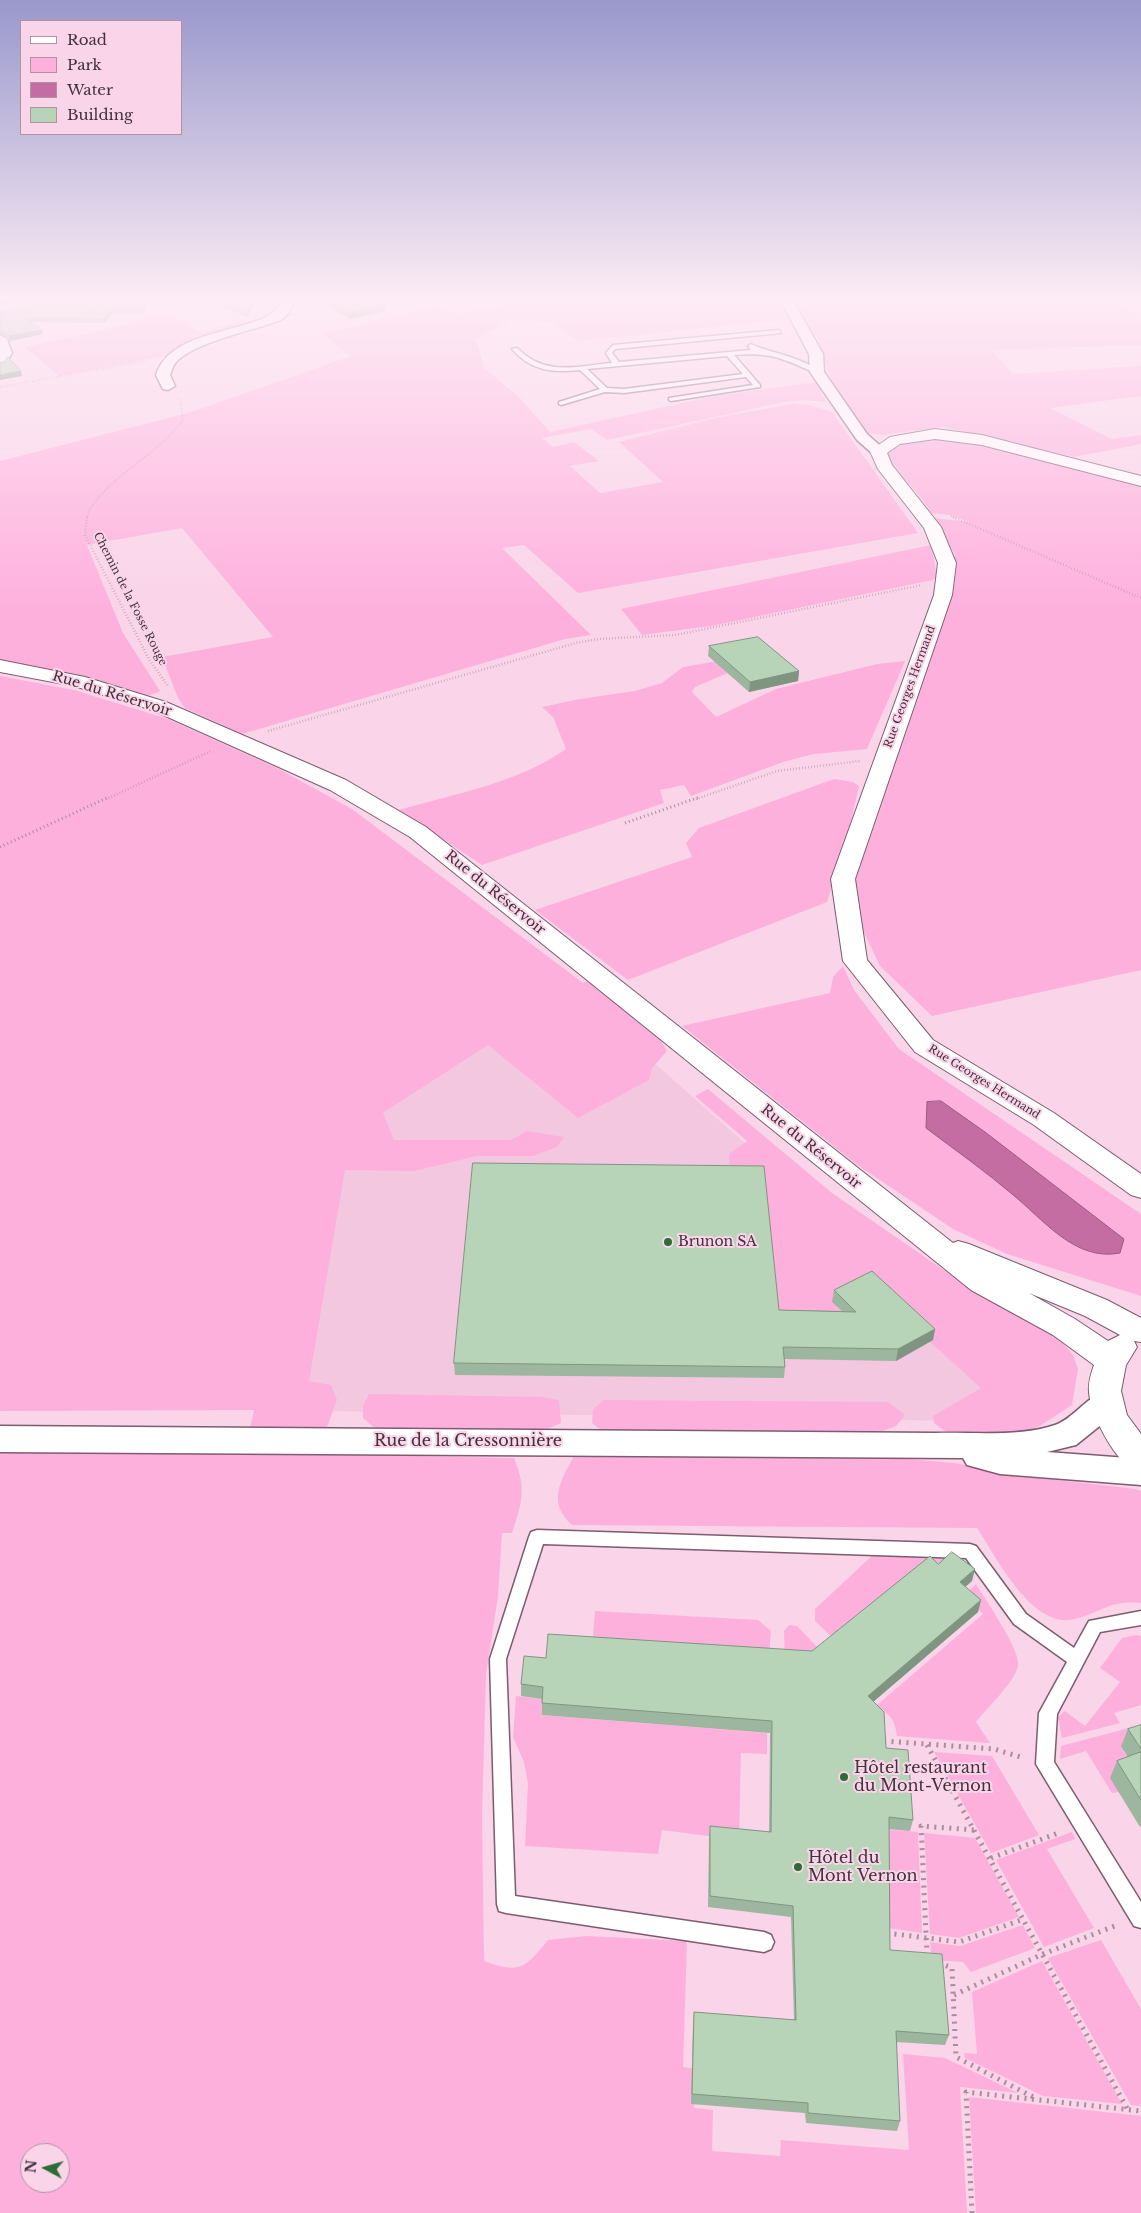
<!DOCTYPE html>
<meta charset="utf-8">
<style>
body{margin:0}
#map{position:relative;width:1141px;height:2213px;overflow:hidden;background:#fad4e9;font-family:"Libre Baskerville",serif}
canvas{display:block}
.legend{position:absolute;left:20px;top:20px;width:162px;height:115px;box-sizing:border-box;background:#fad4e9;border:1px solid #b093a3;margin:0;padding:6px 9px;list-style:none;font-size:15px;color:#41323a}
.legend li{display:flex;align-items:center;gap:10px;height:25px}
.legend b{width:25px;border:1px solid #b093a3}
.north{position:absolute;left:20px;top:2143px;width:50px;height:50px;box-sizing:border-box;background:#fad4e9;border:1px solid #b093a3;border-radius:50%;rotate:276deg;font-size:14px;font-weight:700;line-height:20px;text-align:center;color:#41323a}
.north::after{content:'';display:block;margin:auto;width:18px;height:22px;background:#2c6d37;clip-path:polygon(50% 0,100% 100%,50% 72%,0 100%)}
</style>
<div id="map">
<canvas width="1141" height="2213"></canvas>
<ul class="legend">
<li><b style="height:6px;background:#fff"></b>Road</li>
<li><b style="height:14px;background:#feb0dd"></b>Park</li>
<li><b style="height:14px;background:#c36da2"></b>Water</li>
<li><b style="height:14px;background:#b7d4b9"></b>Building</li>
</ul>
<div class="north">N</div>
</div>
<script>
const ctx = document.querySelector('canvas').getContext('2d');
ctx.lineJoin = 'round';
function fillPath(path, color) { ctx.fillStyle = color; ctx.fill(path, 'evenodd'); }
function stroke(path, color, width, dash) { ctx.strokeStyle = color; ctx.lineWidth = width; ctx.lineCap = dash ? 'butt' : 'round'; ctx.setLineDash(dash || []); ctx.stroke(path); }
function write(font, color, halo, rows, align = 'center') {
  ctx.font = font + ' "Libre Baskerville",serif'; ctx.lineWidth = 4; ctx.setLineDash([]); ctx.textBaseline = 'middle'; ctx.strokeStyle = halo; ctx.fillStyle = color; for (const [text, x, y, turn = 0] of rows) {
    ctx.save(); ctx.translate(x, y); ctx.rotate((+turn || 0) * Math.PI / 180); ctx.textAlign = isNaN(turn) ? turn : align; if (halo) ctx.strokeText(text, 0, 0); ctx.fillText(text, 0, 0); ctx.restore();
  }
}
fillPath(new Path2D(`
 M572,990L870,1254L998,1365L967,1421L254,1410L300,1167Z`), '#f3c7e0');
fillPath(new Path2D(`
 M503,299H775L789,319L578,341L553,323L515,318L476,339L484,368L519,397L550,432L710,397L816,382L826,402L803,400L784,402L607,440L591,429L542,438L553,447L574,442L599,461L570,466L600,493L663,482L619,442L716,418L792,404L810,405L832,412L918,533L578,593L524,545L502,548L591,635L565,639L242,734L185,708L178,698L162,657L273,637L182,528L87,545L123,633L160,691L148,696L74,675L29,665L0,663V461L188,413L351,356L323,334L438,306L457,314L508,304Z
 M827,299H1116L1141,319V345L992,350L1013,374L1141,366V396L1050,408L1112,439L1141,435V444L1074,457L944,427L883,435L865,433L835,391L817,338L803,320L794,302Z
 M165,314L202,333L238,321L247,324L171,355L59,376L25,347L87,334Z
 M924,439L964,441L1141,485V970L932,1016L880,966L862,928L852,889L858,861L952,587L955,554L933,518L970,522L950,515L931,513L923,500L887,458L888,451L908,441Z
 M931,545L937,576L933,580L711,626L642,635L621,609Z
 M776,651L785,660L730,672L695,687L692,692L716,717L776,689L877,664L905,661L867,749L814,754L786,761L691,796L684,785L660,790L664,803L482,865L399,810C454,794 518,783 566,749L553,717L542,707L580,699L635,691L662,683L683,667Z
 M0,676L74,690L168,719L275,767L352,809L583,983L591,979L657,1034L667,1051L652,1068L649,1080L578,1118L488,1045L383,1113L394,1140H511L527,1131L564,1137L557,1147L533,1156H477L414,1171L345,1170L309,1381L331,1385L337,1400L327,1427L250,1428L254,1410L0,1411Z
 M834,779L853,782L859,786L848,834L827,902L628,980L535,910L692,857L686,843L699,828Z
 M843,966L854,990L899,1049L1141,1214V1296L1007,1254L953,1229L856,1164L682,1026L830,993L833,977Z
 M708,1089L832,1193L980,1295L1055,1334L1073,1355L1078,1369L1072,1405L1038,1427L1016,1433L946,1432L934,1423L933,1416L981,1388L930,1342L933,1340L854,1323L777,1322L730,1177L729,1154L747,1141L695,1096Z
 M369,1394L542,1397L559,1400L561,1423L540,1432L383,1430L375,1428L363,1418V1406Z
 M603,1400L888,1402L905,1415L896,1426L880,1432L602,1431L592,1423L593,1410Z
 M0,1448L514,1458C527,1489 522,1503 512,1533H502L498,1596L486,1674L482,1815L484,1961C520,1974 524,1969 548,1940L586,1936L687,1941L683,2067L696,2069L694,2108L713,2110L712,2151L780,2156L781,2140L909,2150L903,2054L945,2058L1018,2093L960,2087L967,2213H0ZM30,2153H60V2183H30Z
 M607,1454L898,1458L954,1463L1040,1478L1136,1489L1141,1491V1603C1109,1600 1102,1612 1075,1619C1032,1630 997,1558 977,1528L572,1525C547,1502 560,1482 574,1456Z
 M876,1552L944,1554L971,1572L972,1581L950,1564L837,1642L815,1621V1609Z
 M976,1584C985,1599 1022,1652 1018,1666C1014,1683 987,1708 976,1722L990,1743L897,1736C895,1720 890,1714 876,1706L983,1614L964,1595Z
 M595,1611L758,1620L771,1631L769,1660L592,1649Z
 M789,1625L797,1626L823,1653L785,1661L784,1631Z
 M1136,1635L1141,1636V1705L1114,1713L1120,1723L1062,1738L1058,1717L1065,1711L1085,1726L1120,1682L1100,1668L1122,1638Z
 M516,1696L543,1699L542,1715L767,1733V1754L741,1753L739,1840L662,1830L658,1854L525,1846L528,1784L524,1762L513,1737Z
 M1129,1728C1141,1754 1135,1769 1119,1792L1112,1793L1086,1751L1060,1759L1061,1746Z
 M934,1752L992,1756L1039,1835L991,1853Z
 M886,1829L918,1832L922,1933L888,1928Z
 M1072,1832L1075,1839L1047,1849L1094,1928L1044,1947L996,1860Z
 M924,1833L975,1838L1019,1917L959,1938L930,1934Z
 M1023,1925L1035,1948L971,1972L963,1962L932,1960L930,1942L960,1946Z
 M1101,1940L1141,2009V2106L1131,2105L1048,1958Z
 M1042,1961L1122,2104L1043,2096L965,2058L964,2053L977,2054L972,1992Z
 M969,2097L1141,2116V2213H976Z`), '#feb0dd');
const water = new Path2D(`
 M941,1101L985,1132L1124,1239L1120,1253C1075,1262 1043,1219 1012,1194C985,1171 955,1150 926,1128L927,1102Z`);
fillPath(water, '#c36da2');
stroke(water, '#9c5b83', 1);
const service = new Path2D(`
 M779,330L781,333L615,349L612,353L619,362L751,350L748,346L751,344C773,354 800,356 820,372L815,373C782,358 770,352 734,355L760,385V387L671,401L669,400V398L753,385L746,377L624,393L605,392L561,405L559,404V402L600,389L580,370C553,373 531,371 512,349L517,348C546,377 576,366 612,363L606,353L613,345ZM727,356L743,374L624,389L607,388L587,369Z
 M537,1530L970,1544L976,1546L1026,1614L1074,1648L1089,1621L1141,1611V1625L1100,1632L1057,1714L1054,1762L1141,1902V1928L1134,1926L1036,1764L1039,1713L1067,1662L1014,1624L966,1558L543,1544L506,1659L515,1896L764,1932L771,1935L774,1942L771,1949L764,1952L506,1913L499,1911L497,1904L490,1659L529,1537L531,1532Z`);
const minor = new Path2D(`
 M37,299H120L119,302L98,307L41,306L0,313V305Z
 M278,299H290L293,303L289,313L281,320C252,331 198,341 177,361C173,365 172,370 170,375L175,386L168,390L163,389L156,375C172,324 267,335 280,303Z
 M780,299H792L823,354L824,372L867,434L886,451L883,454H873L857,440L810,372L809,354Z
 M0,335L7,339L12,353L5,365L0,366Z
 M1106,1391L1117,1394L1122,1403L1117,1412L1076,1445L1047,1452L1141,1459V1485L1000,1474L967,1465L963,1458L0,1452V1426L936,1433C972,1432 1021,1437 1055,1425C1073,1419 1085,1398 1106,1391Z`);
const tertiary = new Path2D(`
 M935,429L982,435L1141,476V486L982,445L935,439L900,444L887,453L892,465L941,527L956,563L952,595L855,879L867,960L933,1040L1054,1113L1141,1174V1198L1131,1195L1034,1125L915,1052L843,961L831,879L934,595L938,563L924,528L878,469L870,451L890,437Z
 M0,660L85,677L166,702L346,780L426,827L953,1243L958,1241L969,1244L1107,1300L1141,1318V1342L1134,1341L1137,1347L1126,1365L1121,1391L1127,1415L1141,1434V1470C1138,1469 1133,1469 1130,1467C1112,1456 1090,1412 1089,1392C1088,1382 1091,1374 1094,1365L1053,1335L971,1290L410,837L330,790L152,710L74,686L0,672ZM1029,1293L1085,1316L1120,1335L1108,1341L1075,1319Z`);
stroke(service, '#7c5c6e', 3);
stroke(minor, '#7c5c6e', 3);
stroke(tertiary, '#7c5c6e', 2);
stroke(new Path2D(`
 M0,387L147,361
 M951,516L956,518
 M87,518C90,495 144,459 162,443C170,436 176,428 183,420L181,403L178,399`), '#a98d9d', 2, [0.5, 2]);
stroke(new Path2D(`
 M87,517L85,535L150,661L168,686
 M953,517L1141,598
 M268,731L576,643L599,639L675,635L922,585
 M106,799L211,751
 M696,799L777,771L860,761`), '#a98d9d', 2.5, [0.5, 2.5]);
stroke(new Path2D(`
 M625,823L700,797
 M0,847L109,797`), '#a98d9d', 3, [1, 3]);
stroke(new Path2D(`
 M884,1741L994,1749L1024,1758
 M927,1745L1128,2110
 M991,1858L1061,1832
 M887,1933L959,1942L1024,1919
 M927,1955L921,1826L975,1830
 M939,1963L952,1968L956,2057L1037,2099
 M954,1995L1043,1954L1117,1925
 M972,2213L966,2092L1141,2111`), '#a98d9d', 5, [2, 5.5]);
fillPath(service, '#fff');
fillPath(minor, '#fff');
fillPath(tertiary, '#fff');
fillPath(new Path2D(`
 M119,299H182L179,303L150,302L143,313H112L105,323L31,322L43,334L10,341L0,333V311L97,305L119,300Z
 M205,299H247L253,302V306L247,317Z
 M315,299H374L385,305L386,311L350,319Z
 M709,646L799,671L798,681L749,692L708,656Z
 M834,1290L935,1329L933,1340L896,1361L784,1359L785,1367L784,1378L455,1375L454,1363L779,1310L842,1311L832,1302Z
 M938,1564L972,1581L965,1587L981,1600L978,1612L873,1702L886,1748L913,1820L910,1831L889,1829L890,1950L949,2035L945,2045L896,2042L900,2121L897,2131L806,2123L805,2113L691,2104L693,2023L694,2012L794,2020L791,1917L708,1907L709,1837L710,1826L769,1832L770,1733L542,1715V1699L521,1696V1684L546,1658L812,1651Z
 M1141,1725V1826L1140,1827L1110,1778L1117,1761L1128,1757L1121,1746L1128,1729Z`), '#9db69f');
fillPath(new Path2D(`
 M0,299H27L0,303Z
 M149,299L150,302L143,313L142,309Z
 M253,302V306L247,317V313Z
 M385,305L386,311L350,319V312Z
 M111,309L112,313L105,323L104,319Z
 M42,330L43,334L10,341L9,336Z
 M21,371L22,376L0,380V375Z
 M799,671L798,681L749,692L750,682Z
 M935,1329L933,1340L896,1361L898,1349Z
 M975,1569L972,1581L957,1594L960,1582Z
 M981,1600L978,1612L866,1708L868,1696Z`), '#809482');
const building = new Path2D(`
 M119,299H149L142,309H111L104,319L25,318L42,330L9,336L0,330V311L40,304L97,305L119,300Z
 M214,299H247L253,302L247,313Z
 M327,299H374L385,305L350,312Z
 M8,357L21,371L0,375V363L4,362Z
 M758,637L799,671L750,682L709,646Z
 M473,1163L764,1166L779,1310L856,1312L834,1290L872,1271L935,1329L898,1349L783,1347L785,1367L454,1363Z
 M952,1552L975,1569L960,1582L981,1600L868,1696L884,1712L886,1748L908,1750L913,1820L889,1817L890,1950L942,1954L949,2035L896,2031L900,2121L808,2113V2103L692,2094L694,2012L796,2020L793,1906L710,1896V1826L771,1832L772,1721L542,1703L543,1687L521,1684L524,1656L546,1658L548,1634L812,1651L930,1556L938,1564Z
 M1141,1725V1749L1128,1729Z
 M1141,1752V1800L1117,1761Z`);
fillPath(building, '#b7d4b9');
stroke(building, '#809482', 1);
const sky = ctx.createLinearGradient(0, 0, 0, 609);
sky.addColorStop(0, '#9998cc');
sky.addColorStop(0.49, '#fdecf5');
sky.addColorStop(1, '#fdecf500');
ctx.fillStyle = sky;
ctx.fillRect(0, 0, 1141, 609);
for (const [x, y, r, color] of [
 [668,1242,5,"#2c6d37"],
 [844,1777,5,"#2c6d37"],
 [798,1867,5,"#2c6d37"]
]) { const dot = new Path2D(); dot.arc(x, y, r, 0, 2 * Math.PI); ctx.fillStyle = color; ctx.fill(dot); stroke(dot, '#fad4e9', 2); }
write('11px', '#41323a', '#fad4e9', [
 ["Chemin de la Fosse Rouge",130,599,63],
 ["Rue Georges Hermand",910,687,-70],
 ["Rue Georges Hermand",984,1082,32]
]);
write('14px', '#41323a', '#fad4e9', [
 ["Rue du Réservoir",112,694,17],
 ["Rue du Réservoir",495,893,39],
 ["Rue du Réservoir",811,1147,39]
]);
write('14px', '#41323a', '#fad4e9', [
 ["Brunon SA",678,1242]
], 'left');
write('16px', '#41323a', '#fad4e9', [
 ["Rue de la Cressonnière",468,1441]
]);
write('16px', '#41323a', '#fad4e9', [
 ["Hôtel restaurant",854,1768],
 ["du Mont-Vernon",854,1786],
 ["Hôtel du",808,1858],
 ["Mont Vernon",808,1876]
], 'left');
</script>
